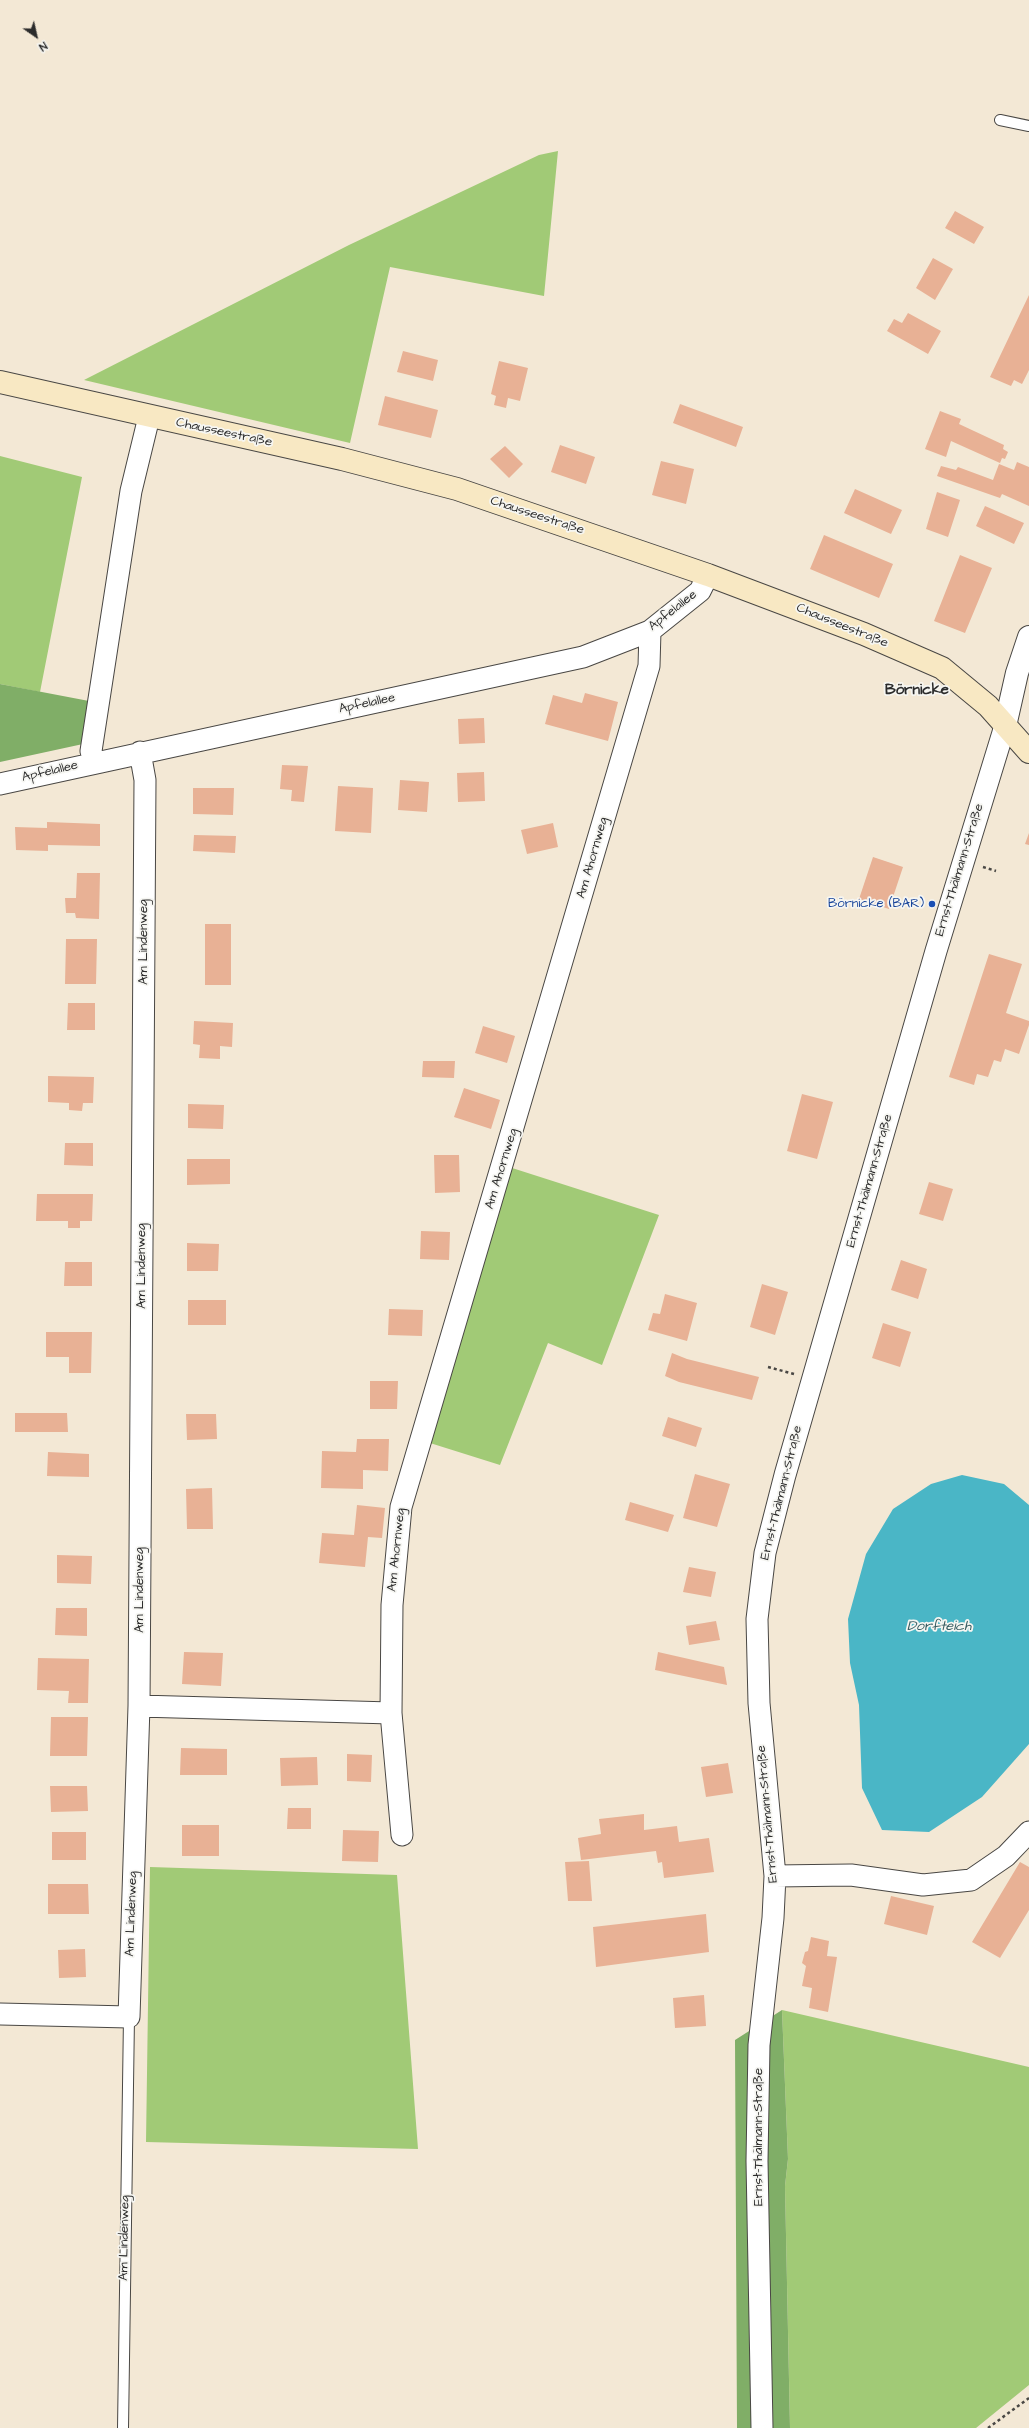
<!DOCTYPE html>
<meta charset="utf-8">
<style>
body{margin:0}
#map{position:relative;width:1029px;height:2428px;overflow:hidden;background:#f3e8d5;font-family:"Architects Daughter",sans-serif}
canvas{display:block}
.north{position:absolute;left:16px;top:16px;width:40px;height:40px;-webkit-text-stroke:3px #f6f6f2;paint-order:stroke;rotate:146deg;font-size:11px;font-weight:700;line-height:16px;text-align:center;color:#2b2b2b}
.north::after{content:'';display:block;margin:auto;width:14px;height:18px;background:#2b2b2b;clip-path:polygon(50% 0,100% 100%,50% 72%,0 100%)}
</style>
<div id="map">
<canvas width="1029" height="2428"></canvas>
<div class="north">N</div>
</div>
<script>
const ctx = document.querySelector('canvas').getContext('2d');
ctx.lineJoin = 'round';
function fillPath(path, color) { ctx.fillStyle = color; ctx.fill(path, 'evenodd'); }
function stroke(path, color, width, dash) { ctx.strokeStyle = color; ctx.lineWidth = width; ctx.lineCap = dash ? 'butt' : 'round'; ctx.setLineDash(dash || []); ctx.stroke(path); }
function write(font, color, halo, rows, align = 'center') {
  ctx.font = font + ' "Architects Daughter",sans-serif'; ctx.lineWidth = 3.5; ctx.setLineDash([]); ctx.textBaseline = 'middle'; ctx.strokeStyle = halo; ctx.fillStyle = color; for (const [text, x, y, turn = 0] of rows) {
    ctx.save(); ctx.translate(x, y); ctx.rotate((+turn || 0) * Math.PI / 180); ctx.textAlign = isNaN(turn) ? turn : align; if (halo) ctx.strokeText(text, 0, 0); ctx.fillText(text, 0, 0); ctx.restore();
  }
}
fillPath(new Path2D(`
 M558,151L544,296L390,267L350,443L84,380L349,245L539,155Z
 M0,456L82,477L40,692L0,684Z
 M509,1167L659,1215L602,1365L548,1343L500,1465L430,1443Z
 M150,1867L397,1875L418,2149L146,2142Z
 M782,2010L1029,2067V2385L976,2428H790L785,2186L788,2159Z`), '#a1ca76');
fillPath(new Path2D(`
 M0,684L89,701L83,744L0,762Z
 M782,2010L788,2159L785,2186L790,2428H737L735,2040Z`), '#80ae67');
fillPath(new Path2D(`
 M962,1475L1004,1484L1029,1505V1744L982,1797L929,1832L882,1830L862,1788L859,1705L850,1663L848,1619L866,1554L893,1509L931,1484Z`), '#4ab6c6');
fillPath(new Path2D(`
 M955,211L984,227L974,244L945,228Z
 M933,258L953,269L935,300L916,288Z
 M1029,295V370L1022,384L1014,380L1011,386L990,377Z
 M908,313L941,331L928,354L887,331L894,319L902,323Z
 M403,351L438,360L433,381L397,372Z
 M499,361L528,368L520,401L508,398L506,408L494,405L496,396L491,394Z
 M385,396L438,410L431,438L378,425Z
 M680,404L743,427L736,447L673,423Z
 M940,411L961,419L959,424L1004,445L1003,449L1008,452L1005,459L1002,458L1000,463L951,441L946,457L925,449Z
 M560,445L595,457L586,484L551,472Z
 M505,446L523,464L509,478L490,459Z
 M661,461L694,469L686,504L652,495Z
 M1017,462L1029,467V506L1002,494L1000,498L937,476L941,466L956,470L958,467L993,480L999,464L1014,470Z
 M855,489L902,510L891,534L844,513Z
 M937,492L960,500L948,537L926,529Z
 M985,506L1024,523L1014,544L976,526Z
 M824,535L893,564L879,598L810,569Z
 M960,555L992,568L965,633L934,621Z
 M585,693L618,702L608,741L545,724L553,695L582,703Z
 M484,718L485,743L459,744L458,719Z
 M282,765L308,766L304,802L291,801L292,790L280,789Z
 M484,772L485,801L458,802L457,773Z
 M400,780L429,782L427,812L398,810Z
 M338,786L373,788L371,833L335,831Z
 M193,788H234L233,815L193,814Z
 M47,822L100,824V846L48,845V851L16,850L15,827L47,828Z
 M553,823L558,847L527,854L521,830Z
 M1029,833V845L1025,844Z
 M194,835L236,836L235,853L193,851Z
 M873,857L903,867L889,909L859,899Z
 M77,873H100L99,919L76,918L75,913H66L65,898H76Z
 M205,924H231V985H205Z
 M66,939H97L96,984H65Z
 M989,954L1022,964L1006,1013L1029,1021V1025L1019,1054L1005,1049L1001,1062L994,1060L988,1077L977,1074L974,1085L949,1077Z
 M68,1003H95V1030H67Z
 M194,1021L233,1023L232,1047L220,1046V1059L199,1058L200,1045L193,1044Z
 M483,1026L515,1036L507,1063L475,1053Z
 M423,1061H455L454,1078L422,1077Z
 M48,1076L94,1077L93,1103H83L82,1111L69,1110V1103L48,1102Z
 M464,1088L500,1100L491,1129L454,1117Z
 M802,1094L833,1102L817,1159L787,1151Z
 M188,1104L224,1105L223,1129L188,1128Z
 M65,1143H93V1166L64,1165Z
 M434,1155H459L460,1192L435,1193Z
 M187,1159H230V1184L187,1185Z
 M929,1182L953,1189L943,1221L919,1214Z
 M37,1194H93L92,1221H80V1228H68V1221H36Z
 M421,1231L450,1232L449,1260L420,1259Z
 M187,1243L219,1244L218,1271H187Z
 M901,1260L927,1269L918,1299L891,1290Z
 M65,1262H92V1286H64Z
 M762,1284L788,1292L775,1335L750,1327Z
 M665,1294L697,1303L687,1341L648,1330L653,1313L660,1314Z
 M188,1300H226V1325H188Z
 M389,1309L423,1310L422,1336L388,1335Z
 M883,1323L911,1332L900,1367L872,1358Z
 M46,1332H92L91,1373H69V1357H46Z
 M672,1353L687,1359L759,1377L752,1400L679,1382L665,1376Z
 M370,1381H398L397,1409H370Z
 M15,1413H67L68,1432H15Z
 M186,1414H216L217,1439L187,1440Z
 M668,1417L702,1428L696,1447L662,1436Z
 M357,1439H389L388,1471L363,1470V1489L321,1488L322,1451L356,1452Z
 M48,1452L89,1454V1477L47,1476Z
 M695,1474L730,1484L717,1527L683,1518Z
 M212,1488L213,1529H187L186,1489Z
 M630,1502L674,1515L668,1532L625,1520Z
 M357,1505L385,1508L382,1538L368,1537L365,1567L319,1563L322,1533L354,1535Z
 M57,1555L92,1556L91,1584L57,1583Z
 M689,1567L716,1572L711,1597L683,1592Z
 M56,1608H87V1636L55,1635Z
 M716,1621L720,1640L689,1645L686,1626Z
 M184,1652L223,1653L221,1686L182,1684Z
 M658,1652L724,1667L727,1685L655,1670Z
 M38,1658L89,1659L88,1703H68L69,1691L37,1690Z
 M51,1717H88L87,1756H50Z
 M181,1748L227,1749V1775H180Z
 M347,1754L372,1755L371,1782L347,1781Z
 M317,1757L318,1785L281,1786L280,1758Z
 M728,1763L733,1793L706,1797L701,1767Z
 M50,1786H87L88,1811L51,1812Z
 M288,1808H311V1829H287Z
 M644,1814V1830L677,1826L679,1842L709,1838L714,1872L664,1878L662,1862L658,1863L656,1851L581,1860L578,1838L601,1834L599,1819Z
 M182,1825H219V1856H182Z
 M343,1830L379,1831L378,1862L342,1861Z
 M52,1832H86V1860H52Z
 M589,1861L592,1901H568L565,1862Z
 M1020,1862L1029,1867V1910L1000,1958L972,1942Z
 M48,1884H88L89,1914H48Z
 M891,1896L934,1906L927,1935L884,1924Z
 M706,1914L709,1952L596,1967L593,1927Z
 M811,1937L829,1941L827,1956L837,1957L828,2012L809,2008L812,1988L802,1986L806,1966L802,1963L805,1952L808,1951Z
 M85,1949L86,1977L59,1978L58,1950Z
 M704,1995L706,2026L675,2028L673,1998Z`), '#e8b195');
const service = new Path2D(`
 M1000,120L1029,126
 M123,2428L129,2017`);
const minor = new Path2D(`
 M94,762L91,751L131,491L149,417
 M0,784L583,657L650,631L700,591L708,575
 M139,1706L391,1713
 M402,1835L391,1713L392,1605L401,1507L649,666L650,631
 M775,1876L851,1875L923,1885L971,1880L1006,1856L1029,1832
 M0,2014L129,2017L139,1706L145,780L140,752
 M762,2428L757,2161L759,2045L773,1918L775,1876L759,1703L757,1619L765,1553L785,1475L936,951L1005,726`);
const tertiary = new Path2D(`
 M1005,726L1017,673L1029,637`);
const secondary = new Path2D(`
 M0,382L342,459L457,489L708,575L864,634L942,668L988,706L1029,752`);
stroke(service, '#494744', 12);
stroke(minor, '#494744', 23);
stroke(tertiary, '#494744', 24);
stroke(secondary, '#494744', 24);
stroke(new Path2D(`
 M983,867L996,871
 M768,1367L794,1374
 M988,2428L1029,2398`), '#494744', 2.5, [3, 3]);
stroke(service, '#fff', 10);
stroke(minor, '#fff', 21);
stroke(tertiary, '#fff', 22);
stroke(secondary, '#f8e8c3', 22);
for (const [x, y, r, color] of [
 [932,904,4,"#1a4fb4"]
]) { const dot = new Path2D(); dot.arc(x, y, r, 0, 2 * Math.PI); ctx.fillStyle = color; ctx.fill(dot); stroke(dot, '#f6f6f2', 1.5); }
write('13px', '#2b2b2b', '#f6f6f2', [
 ["Chausseestraße",224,433,12],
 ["Chausseestraße",537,516,18],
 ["Apfelallee",673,611,-38],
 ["Chausseestraße",842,626,22],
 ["Apfelallee",367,704,-12],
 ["Apfelallee",50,772,-13],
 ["Am Ahornweg",593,858,-74],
 ["Ernst-Thälmann-Straße",960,870,-73],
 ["Am Lindenweg",144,942,-90],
 ["Am Ahornweg",502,1169,-73],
 ["Ernst-Thälmann-Straße",870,1181,-74],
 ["Am Lindenweg",142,1266,-90],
 ["Ernst-Thälmann-Straße",782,1493,-76],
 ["Am Ahornweg",397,1550,-84],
 ["Am Lindenweg",140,1590,-90],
 ["Ernst-Thälmann-Straße",768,1814,-95],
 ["Am Lindenweg",132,1914,-88],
 ["Ernst-Thälmann-Straße",759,2137,-90],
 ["Am Lindenweg",125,2238,-89]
]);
write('13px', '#164399', '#f6f6f2', [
 ["Börnicke (BAR)",924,904]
], 'right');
write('italic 14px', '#365c61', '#f6f6f2', [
 ["Dorfteich",939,1627]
]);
write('bold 15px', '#2b2b2b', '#f6f6f2', [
 ["Börnicke",917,691]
]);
</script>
